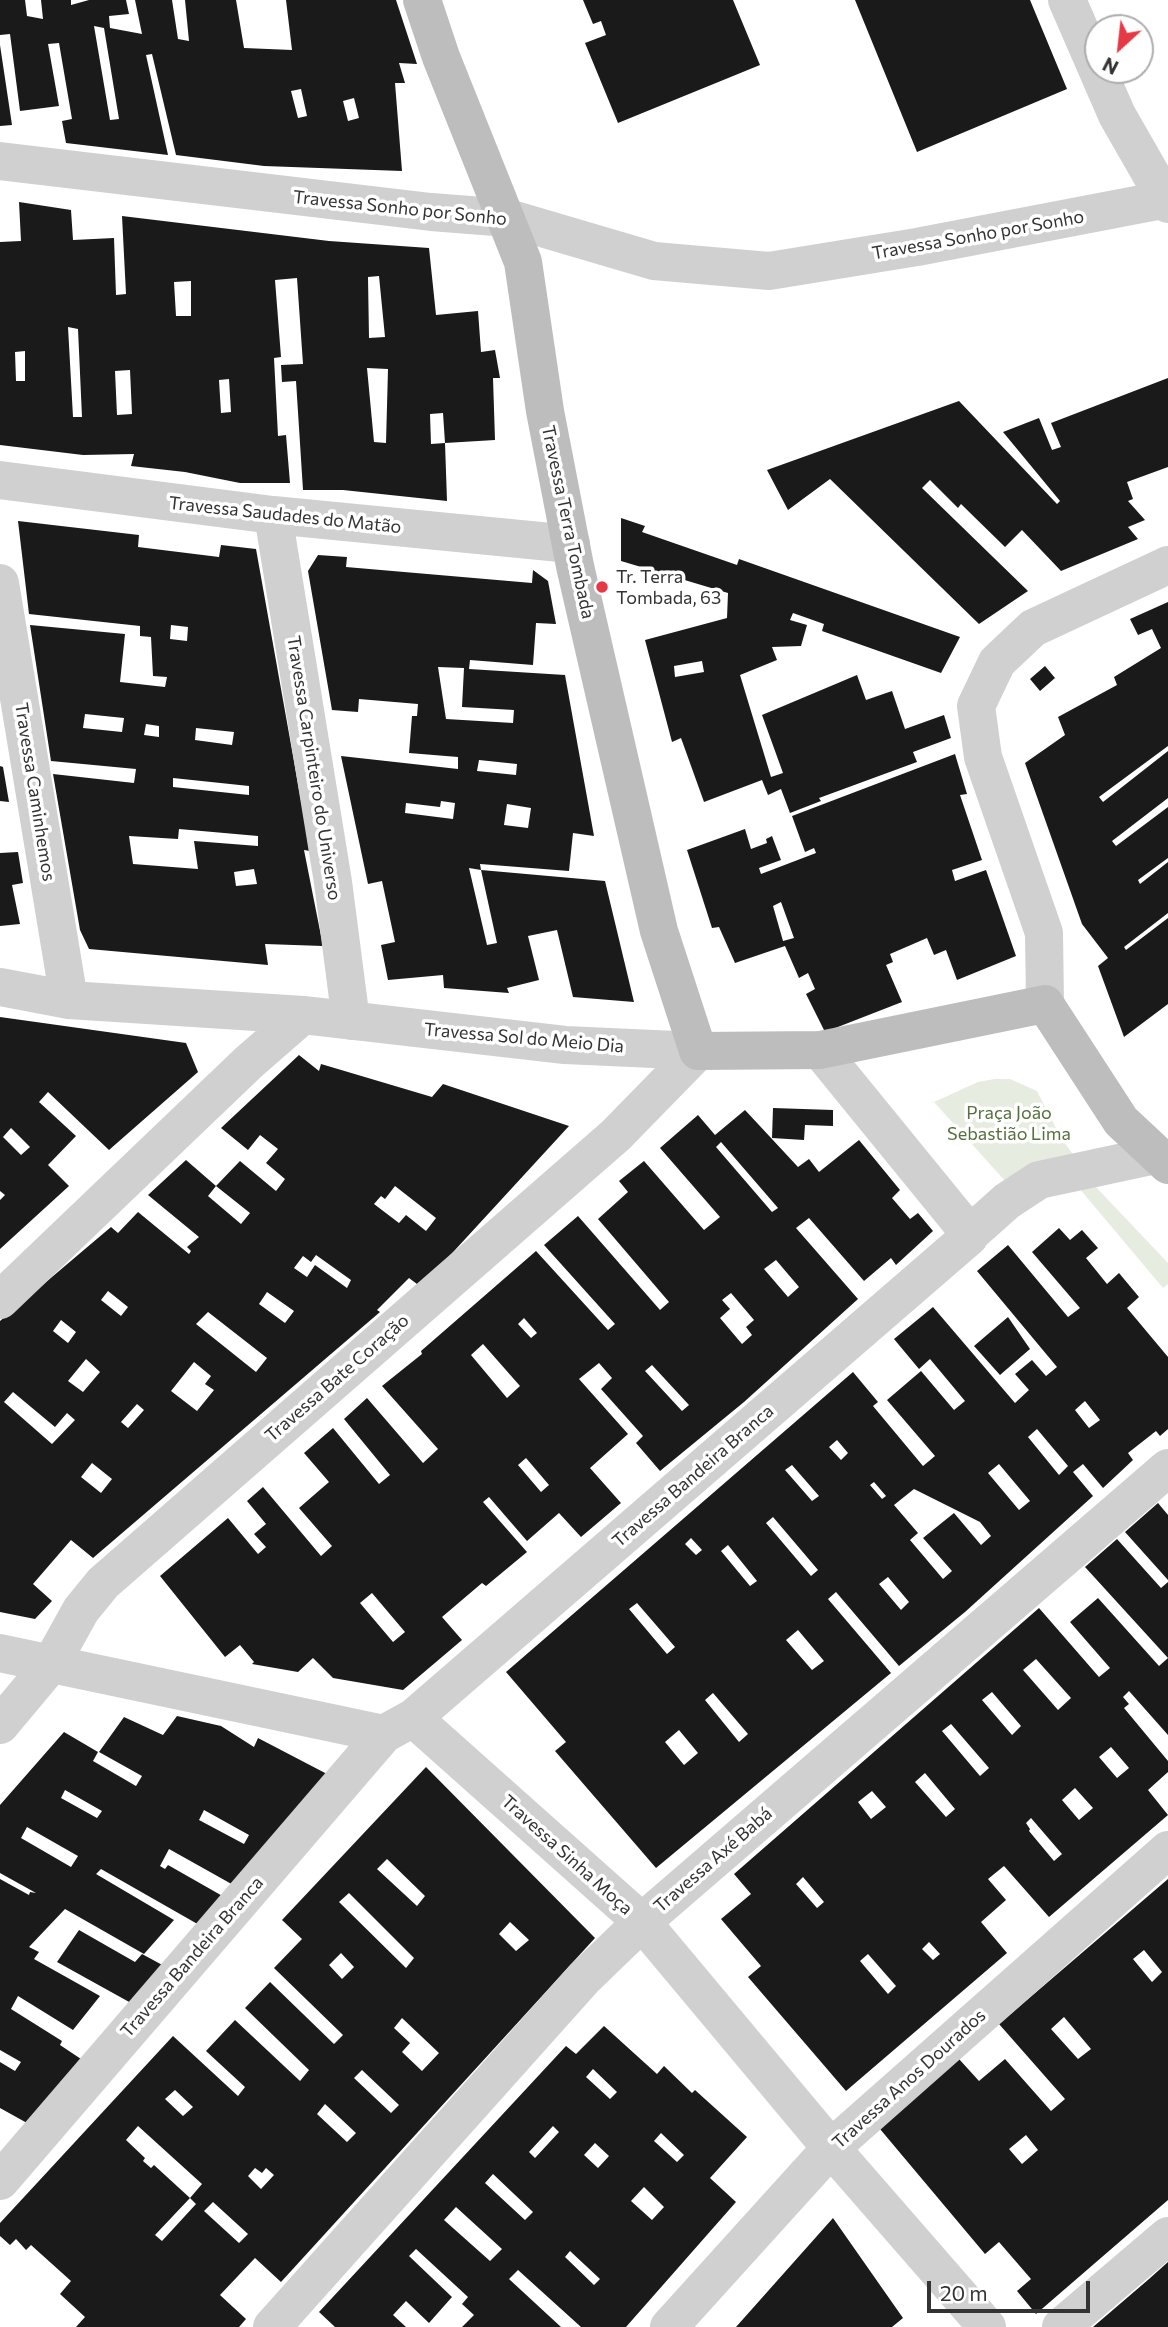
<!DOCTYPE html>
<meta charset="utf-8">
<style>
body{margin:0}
#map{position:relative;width:1168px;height:2327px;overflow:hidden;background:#fff;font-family:Commissioner,sans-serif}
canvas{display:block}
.north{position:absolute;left:1084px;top:14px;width:70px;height:70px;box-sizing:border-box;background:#fff;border:2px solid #adadad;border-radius:50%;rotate:207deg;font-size:19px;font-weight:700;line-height:28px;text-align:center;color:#333}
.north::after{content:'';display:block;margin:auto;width:24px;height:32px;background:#e63946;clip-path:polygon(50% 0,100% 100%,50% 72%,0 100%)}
.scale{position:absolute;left:927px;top:2281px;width:163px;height:32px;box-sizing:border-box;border:4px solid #333;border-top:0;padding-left:9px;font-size:21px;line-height:24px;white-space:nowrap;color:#333;-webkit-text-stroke:5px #fff;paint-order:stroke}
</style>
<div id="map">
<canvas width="1168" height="2327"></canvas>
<div class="north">N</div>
<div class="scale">20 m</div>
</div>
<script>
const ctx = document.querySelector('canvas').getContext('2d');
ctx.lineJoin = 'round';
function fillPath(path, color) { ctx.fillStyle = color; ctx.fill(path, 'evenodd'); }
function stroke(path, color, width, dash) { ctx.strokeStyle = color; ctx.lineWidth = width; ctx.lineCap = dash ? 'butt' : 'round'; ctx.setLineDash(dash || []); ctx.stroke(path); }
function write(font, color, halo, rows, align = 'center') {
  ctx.font = font + ' Commissioner,sans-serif'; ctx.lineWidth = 7; ctx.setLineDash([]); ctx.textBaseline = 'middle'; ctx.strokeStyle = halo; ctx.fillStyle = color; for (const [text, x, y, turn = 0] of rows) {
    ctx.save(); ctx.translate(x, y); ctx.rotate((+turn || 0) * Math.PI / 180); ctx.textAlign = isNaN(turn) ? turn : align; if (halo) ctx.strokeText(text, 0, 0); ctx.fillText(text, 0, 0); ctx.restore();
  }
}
fillPath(new Path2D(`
 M995,1079H1010L1037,1091L1060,1136L1095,1186L1168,1263V1284L1163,1288L1063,1169L1023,1201L934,1102L978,1082Z`), '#e6ecdf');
fillPath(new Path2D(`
 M0,0H25L27,16L43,19L41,0H71V5L89,0H126L129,14L109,16L110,28L142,34L135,0H172L178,39L189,41L185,0H236L244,48L292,50L286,0H396L417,64L399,63L405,83H395L402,171L264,166L176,155L152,54L146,55L168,155L66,143L62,121L72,119L59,43L48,44L59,106L20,111L10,34L0,35ZM94,26L104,28L119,119L110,120ZM301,89L307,116L298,118L291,91ZM354,98L359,118L348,121L343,101Z
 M583,0H733L760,65L618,123L585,43L606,35L601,21L593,24Z
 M855,0H1030L1067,89L917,152Z
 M0,45L12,125L0,126Z
 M19,202L71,210L73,240L114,238L116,295L126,294L122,216L329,241L429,248L436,315L478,311L481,352L495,350L500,378H493L495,440L445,443L447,501L343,490H303L296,381L282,382L281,365L303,364L297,278L275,280L281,357L274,358L278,436L286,435L290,483H240L185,472L131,466L134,454L83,455L0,445V242L21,241ZM379,276L385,337L369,338L368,277ZM191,281V316H176L174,282ZM68,327L78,329L82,417H73ZM25,351V381H16L15,352ZM367,368L388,369L386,443L374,442ZM130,370L132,414L117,415L115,371ZM229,379L231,412L221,413L219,380ZM443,413L445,443L431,444L430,414Z
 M1168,378V467L1127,482L1133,499L1128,501L1145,520L1128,527L1138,539L1061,571L1022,530L1005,547L961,504L958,508L930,480L922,488L1028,591L979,624L830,479L788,510L767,470L959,401L1057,504L1060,501L1003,432L1039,418L1052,450L1061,447L1051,423Z
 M621,518L645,526L642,532L737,565L739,559L960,637L941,673L822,631L824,624L793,613L790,620L807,625L801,646L772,647L777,660L740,675L771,777L783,773L762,715L857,675L866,700L892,691L905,729L944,715L951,738L913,752L917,762L819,798L821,801L790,813L781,789L768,795L762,780L704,802L681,738L672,742L645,640L727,618L728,593L621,561ZM702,661L704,672L675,677L674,666Z
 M18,521L139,535L138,547L219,557L221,545L256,549L310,851L304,850L323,946L265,944L268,965L89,949L80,930L53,774L134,783L136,769L51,761L30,625L125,634L120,682L165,687L167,677L153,676L151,637L140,636V626L29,614ZM171,625L188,627L187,641L170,639ZM85,714L124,718L122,732L83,728ZM146,724L159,726V737L144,735ZM196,728L234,732L232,745L195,740ZM173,778L249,786V795L173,787ZM179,829L258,836V846L194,841L198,869L133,864L129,836L178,839ZM254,869L257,884L236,886L234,872Z
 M318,555L347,557L346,567L532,583L533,570L548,581L556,624L536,623L533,665L470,660L469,669L565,675L594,836L573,833L569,871L480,864L481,870L469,868L487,945L497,943L481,870L605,881L634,1002L573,997L557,930L528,936L539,980L507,988L509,993L444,988L443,975L388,980L381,945L395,942L382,881L368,884L341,756L458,769V757L409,753L412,716H417L418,704L359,699L358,712L332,710L308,571ZM438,667L464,668L462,707L514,710L513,723L446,719ZM479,760L517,764L516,775L477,771ZM441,801L455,803L453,819L405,813L406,803L440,807ZM507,804L531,808L528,828L504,825Z
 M1168,602V746L1099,797L1103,802L1168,751V798L1112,841L1116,846L1168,807V858L1138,880L1140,884L1168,862V913L1124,947L1126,950L1168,918V1004L1124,1037L1098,966L1108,958L1082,924L1025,763L1065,735L1058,717L1117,685L1114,677L1161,648L1152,629L1138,635L1130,619Z
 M1045,666L1055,678L1040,691L1030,679Z
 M955,754L967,794L960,795L982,860L952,870L955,881L986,870L1016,956L957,980L946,950L934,955L927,938L890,954L893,962L886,965L902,1002L825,1032L806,994L815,989L808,973L799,978L785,946L735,963L719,927L712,928L687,850L745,829L751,849L767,843L766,839L772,836L781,860L759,868L761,874L816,853L814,848L805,852L792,816ZM781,902L794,938L783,941L773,906Z
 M0,766L3,767L9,802L0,801Z
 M18,852L23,883L12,885L20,924L0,926V853Z
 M0,1017L186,1043L198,1072L109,1150L48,1092L39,1102L76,1136L48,1165L69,1186L0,1249V1200L5,1195L0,1191ZM11,1128L30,1147L21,1155L3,1137Z
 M299,1055L319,1071L321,1064L432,1097L443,1084L569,1126L421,1287L409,1278L377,1310L380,1312L93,1558L71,1540L33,1584L52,1601L35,1619L0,1612V1321L111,1227L118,1233L138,1212L189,1254L191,1251L187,1247L199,1237L148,1195L186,1160L216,1186L208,1196L241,1224L250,1213L216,1186L240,1161L276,1191L285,1179L266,1163L278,1149L260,1135L248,1150L221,1128ZM395,1186L436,1218L426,1231L406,1215L399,1223L374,1204L381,1196L385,1199ZM316,1255L351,1280L347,1288L315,1265L307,1277L294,1268L303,1256L311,1262ZM108,1291L128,1307L121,1316L101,1300ZM267,1292L294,1311L285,1323L259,1304ZM208,1312L267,1358L256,1372L196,1324ZM61,1320L76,1332L68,1343L53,1331ZM86,1359L100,1372L83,1392L68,1381ZM194,1362L211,1376L205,1384L214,1390L197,1411L171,1391ZM13,1392L55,1427L67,1413L75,1420L52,1444L4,1402ZM137,1404L144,1410L128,1428L121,1422ZM92,1463L112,1479L101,1493L81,1477Z
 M773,1108L833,1110V1126L805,1125L804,1140L772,1138Z
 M745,1110L798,1167L809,1159L819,1172L859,1140L900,1190L892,1198L910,1219L918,1213L933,1231L896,1265L891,1258L864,1281L809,1218L796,1228L858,1299L744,1402L660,1471L636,1443L643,1436L601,1389L612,1378L599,1363L579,1379L628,1434L590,1468L621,1503L581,1537L559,1513L527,1541L489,1497L483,1502L527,1552L486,1586L482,1583L442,1617L462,1640L403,1690L333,1678L313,1658L298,1672L252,1664L254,1662L240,1645L225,1657L160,1576L228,1518L258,1554L266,1547L254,1534L266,1524L247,1501L263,1487L321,1556L332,1546L299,1508L329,1482L304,1453L333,1428L379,1484L390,1475L344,1419L367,1398L423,1463L438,1449L382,1386L422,1354L421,1351L536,1251L608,1330L615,1324L544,1245L578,1216L660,1310L669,1302L598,1219L628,1192L619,1181L644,1161L704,1230L720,1217L660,1148L698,1115L715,1135ZM721,1142L778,1208L772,1212L716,1147ZM776,1260L799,1287L788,1297L764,1269ZM731,1293L754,1320L746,1327L752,1335L742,1344L720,1318L730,1309L722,1300ZM524,1318L537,1333L531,1338L518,1324ZM483,1344L520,1386L507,1398L471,1355ZM652,1365L689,1405L682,1411L645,1371ZM526,1458L549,1485L541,1492L518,1465ZM372,1593L405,1632L393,1642L360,1603Z
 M1059,1228L1070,1240L1082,1230L1098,1248L1086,1258L1107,1284L1119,1273L1139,1297L1127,1308L1168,1357V1429L1160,1436L1156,1431L1128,1453L1133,1460L1103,1488L1083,1464L1073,1472L1093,1496L965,1612L899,1666L836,1592L828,1599L891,1673L656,1868L555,1751L566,1742L506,1672L853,1372L878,1402L873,1406L923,1466L935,1456L887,1400L921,1371L954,1410L965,1401L930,1359L919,1369L894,1339L933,1307L1015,1403L1029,1390L1015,1374L1032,1360L1046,1376L1057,1367L977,1271L1008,1245L1068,1317L1080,1308L1032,1252ZM1085,1401L1100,1420L1089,1428L1075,1410ZM1037,1429L1068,1466L1059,1475L1028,1437ZM837,1440L848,1453L841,1460L829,1447ZM999,1464L1030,1501L1019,1510L988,1473ZM792,1465L819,1496L812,1501L785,1470ZM874,1482L886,1496L882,1499L870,1485ZM914,1489L980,1522L991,1536L981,1545L954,1513L923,1538L952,1571L943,1579L910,1540L918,1533L894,1505ZM773,1517L818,1570L811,1576L766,1523ZM691,1538L702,1550L696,1555L685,1544ZM728,1545L757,1581L750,1586L721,1551ZM888,1577L909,1602L901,1610L879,1584ZM637,1603L675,1647L667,1654L629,1609ZM798,1630L824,1661L812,1670L786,1640ZM713,1693L748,1734L739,1742L705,1700ZM679,1730L698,1753L684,1765L665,1742Z
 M1008,1317L1030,1349L1000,1375L974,1346Z
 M1158,1503L1168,1515V1580L1125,1532Z
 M1117,1539L1161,1588L1168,1582V1735L1129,1691L1123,1697L1129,1704L1124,1708L1168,1761V1772L1148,1790L1168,1815L1049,1917L1004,1866L988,1879L1006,1900L981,1922L1007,1953L846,2091L748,1977L761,1966L721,1919L751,1894L734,1874L1039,1608L1099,1677L1110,1668L1070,1622L1098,1598L1159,1666L1168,1658L1085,1567ZM1036,1659L1071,1698L1058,1710L1023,1670ZM992,1692L1021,1726L1012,1735L982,1700ZM951,1724L989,1768L980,1776L942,1731ZM1111,1747L1129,1768L1117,1778L1099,1757ZM925,1773L955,1809L946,1817L915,1782ZM1075,1788L1093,1808L1079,1820L1062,1800ZM872,1791L886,1807L871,1819L858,1802ZM1031,1818L1062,1854L1054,1861L1029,1831L1030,1829L1026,1823ZM803,1877L824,1902L817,1908L796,1884ZM929,1942L940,1954L933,1960L922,1949ZM868,1954L896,1986L888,1994L860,1961Z
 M177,1716L221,1726L254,1747L258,1738L327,1774L244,1891L169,1849L160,1866L165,1869L168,1865L233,1902L208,1930L101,1869L96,1874L174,1920L144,1954L65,1909L29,1947L39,1952L34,1959L100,1996L73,2030L18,1996L11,2009L62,2041L60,2045L84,2061L27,2123L0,2108V2062L15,2071L21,2062L0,2050V1879L29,1895L30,1892L36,1893L0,1873V1805L64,1732L98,1752L93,1761L136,1786L142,1776L99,1752L124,1717L163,1735ZM65,1790L102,1811L97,1818L61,1798ZM204,1810L249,1835L244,1844L199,1820ZM27,1827L78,1856L71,1867L21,1838Z
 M426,1767L595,1938L281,2282L255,2258L220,2295L246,2319L239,2327H76L85,2317L60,2294L71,2281L31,2245L26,2250L16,2239L10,2245L0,2236V2223L173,2036L238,2096L245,2087L206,2051L235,2020L300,2081L309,2070L245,2008L270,1982L334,2044L343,2035L274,1968L302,1939L282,1920ZM387,1859L425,1896L417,1906L377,1869ZM349,1893L414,1958L406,1968L339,1902ZM510,1922L529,1940L516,1951L499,1934ZM341,1953L354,1967L342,1979L329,1965ZM402,2018L439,2053L422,2071L402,2052L410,2043L394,2028ZM362,2070L399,2105L391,2113L354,2078ZM175,2090L193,2107L183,2116L165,2099ZM325,2104L356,2133L347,2142L317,2114ZM138,2126L202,2184L190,2198L154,2165L151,2168L143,2161L145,2158L126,2140ZM255,2168L262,2173L266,2168L274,2175L261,2189L248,2176ZM190,2198L196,2204L162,2241L155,2235ZM213,2202L248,2234L239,2243L204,2211Z
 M1168,1879V2200L1036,2314L1017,2291L1031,2279L999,2242L985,2254L880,2129L959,2059L979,2081L1005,2059L1051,2111L1065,2099L999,2024ZM1144,1950L1162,1972L1152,1982L1133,1959ZM1064,2017L1091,2049L1078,2059L1051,2029ZM1026,2135L1038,2150L1022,2164L1009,2149Z
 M79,1930L135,1962L142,1954L166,1967L131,2003L57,1962Z
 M604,2026L657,2074L664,2066L692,2093L695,2090L747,2137L710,2178L736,2202L626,2327H581L518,2270L509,2279L561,2327H462L474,2315L462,2304L468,2297L416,2249L409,2256L452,2297L429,2323L406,2301L393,2315L406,2327H335L319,2312L566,2046L576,2054ZM593,2069L617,2092L610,2099L586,2077ZM553,2126L559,2132L535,2158L529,2152ZM661,2133L684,2155L677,2162L654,2141ZM595,2143L609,2156L598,2168L584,2155ZM493,2174L533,2212L525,2220L485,2183ZM644,2187L664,2207L652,2220L631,2201ZM456,2207L502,2249L490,2261L444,2220ZM570,2251L600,2279L594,2285L565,2257Z
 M833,2218L903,2318L892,2327H736Z
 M1168,2262V2327H1093L1149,2279Z`), '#1a1a1a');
stroke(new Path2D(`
 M1067,0L1117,115L1168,204
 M0,161L431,212L508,218L654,261L769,271L917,247L1168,199
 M0,480L273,515L571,544
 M273,515L333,882L351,1021
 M0,583L69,1000
 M0,987L69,1000L303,1015L565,1045L698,1051
 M1045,1004L1044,933L983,757L976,706L997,662L1033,628L1168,565
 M970,1234L1007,1201L1039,1180L1156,1155
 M0,1300L249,1062L303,1015
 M0,1653L384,1734L413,1718L969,1237L970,1234L820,1050
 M413,1718L642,1922L831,2148L987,2327
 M0,1725L51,1664L81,1610L103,1583L616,1135L698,1051
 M0,2181L384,1734
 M272,2327L584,1978L642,1922L1168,1468
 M669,2327L831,2148L1168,1850
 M1061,2327L1168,2236`), '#d0d0d0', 38);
stroke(new Path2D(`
 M422,0L441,57L523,262L545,411L575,566L659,931L698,1051L820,1050L1045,1004L1121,1121L1168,1165`), '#bdbdbd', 38);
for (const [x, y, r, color] of [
 [602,587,7,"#e63946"]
]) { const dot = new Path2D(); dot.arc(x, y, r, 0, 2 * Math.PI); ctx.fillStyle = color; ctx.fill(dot); stroke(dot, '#fff', 2.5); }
write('18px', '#333', '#fff', [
 ["Travessa Sonho por Sonho",400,208,6],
 ["Travessa Sonho por Sonho",978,235,-10],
 ["Travessa Saudades do Matão",285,515,6],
 ["Travessa Terra Tombada",568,522,78],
 ["Travessa Carpinteiro do Universo",314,768,81],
 ["Travessa Caminhemos",35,792,81],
 ["Travessa Sol do Meio Dia",524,1038,5],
 ["Travessa Bate Coração",337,1378,-41],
 ["Travessa Bandeira Branca",693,1476,-41],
 ["Travessa Sinha Moça",567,1855,42],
 ["Travessa Axé Babá",713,1860,-41],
 ["Travessa Bandeira Branca",192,1957,-49],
 ["Travessa Anos Dourados",909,2079,-42]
]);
write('18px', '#333', '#fff', [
 ["Tr. Terra",616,577],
 ["Tombada, 63",616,598]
], 'left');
write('18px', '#56703f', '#fff', [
 ["Praça João",1009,1113],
 ["Sebastião Lima",1009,1134]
]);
</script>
